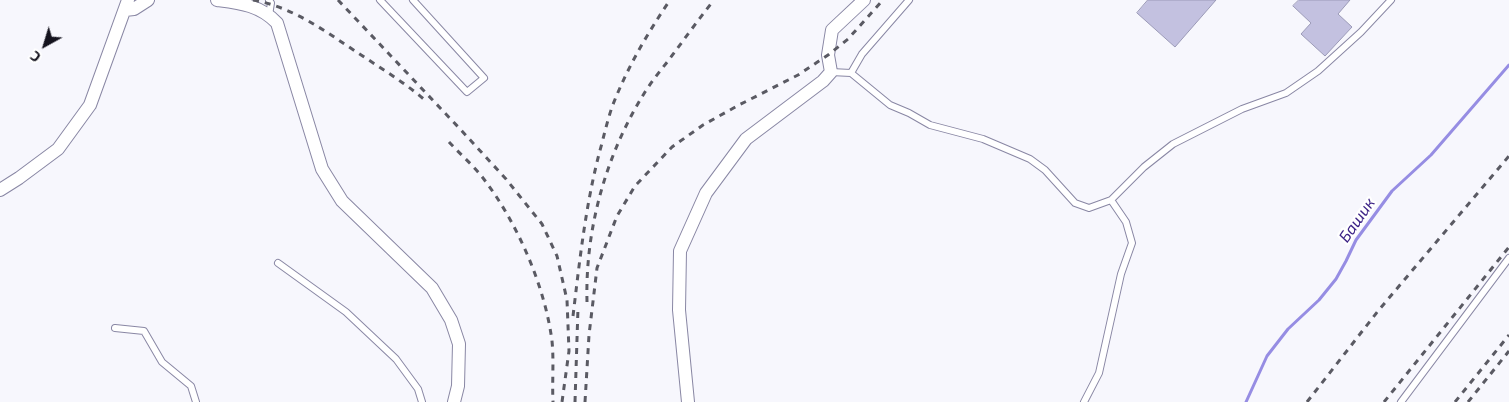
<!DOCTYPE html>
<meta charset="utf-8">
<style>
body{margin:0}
#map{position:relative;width:1509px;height:402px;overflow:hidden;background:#f7f7fd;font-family:"Exo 2",sans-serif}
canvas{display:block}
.north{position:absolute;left:20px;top:20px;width:50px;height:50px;-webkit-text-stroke:4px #fff;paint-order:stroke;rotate:219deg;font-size:14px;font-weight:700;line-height:20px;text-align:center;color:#14131e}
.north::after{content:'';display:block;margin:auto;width:18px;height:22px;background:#14131e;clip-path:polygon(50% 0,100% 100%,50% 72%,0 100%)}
</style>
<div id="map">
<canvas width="1509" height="402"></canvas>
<div class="north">С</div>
</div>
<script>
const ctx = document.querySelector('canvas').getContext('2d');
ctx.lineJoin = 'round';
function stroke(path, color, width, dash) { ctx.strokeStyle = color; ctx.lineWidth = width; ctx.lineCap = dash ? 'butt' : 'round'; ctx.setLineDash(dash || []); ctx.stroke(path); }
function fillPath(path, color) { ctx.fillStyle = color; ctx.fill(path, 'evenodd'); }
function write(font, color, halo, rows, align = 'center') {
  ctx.font = font + ' "Exo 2",sans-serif'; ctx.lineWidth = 4.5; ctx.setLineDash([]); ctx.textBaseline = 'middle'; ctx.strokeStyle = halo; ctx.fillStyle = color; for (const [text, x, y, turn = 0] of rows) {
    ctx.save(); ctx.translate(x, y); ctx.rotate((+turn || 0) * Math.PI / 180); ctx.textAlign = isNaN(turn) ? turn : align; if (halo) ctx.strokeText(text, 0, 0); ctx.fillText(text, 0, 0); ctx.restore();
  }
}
stroke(new Path2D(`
 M1246,402L1267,356L1288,329L1319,300L1336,279L1346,261L1356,240L1392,191L1431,155L1509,65`), '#968de3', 3);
const building = new Path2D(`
 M1148,0H1216L1175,47L1137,13Z
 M1299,0H1350L1338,14L1352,27L1325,56L1301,34L1311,23L1293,6Z`);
fillPath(building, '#c3c1e0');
stroke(building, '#9b9ab7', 1);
const lane = new Path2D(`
 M269,0L271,3L269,15
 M380,0L467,92L484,78L413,0
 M831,72L851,73L890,105L909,113L930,125L983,139L1030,159L1045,170L1075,203L1089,208L1111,200L1144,167L1173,144L1242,109L1286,93L1318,71L1361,32L1391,0
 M851,73L862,54L909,0
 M278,263L346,312L396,359L418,389L422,402
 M115,328L144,331L162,362L191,386L196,402
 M1084,402L1099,373L1121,274L1132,243L1126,222L1111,200
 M1401,402L1509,258`);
const street = new Path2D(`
 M217,0C240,3 260,5 277,23L322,169L342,201L432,288L451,320L459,344L458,386L454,402
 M125,10L134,9L148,0
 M0,190L19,178L58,149L90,105L128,0
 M688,402L679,310L680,251L706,193L746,139L823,81L831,72L828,55L832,30L864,0`);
stroke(lane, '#8987a4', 8);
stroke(street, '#8987a4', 14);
stroke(lane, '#fff', 6);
stroke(street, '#fff', 12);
stroke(new Path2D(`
 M253,0C292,7 322,29 355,51C379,67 404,82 426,101
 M338,0L461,130L506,179L542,224L557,256L567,300L569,351L562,402
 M449,142C460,154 473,165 483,178C517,222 545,286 552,341C554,361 552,382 553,402
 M587,302C585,229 606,154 645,92C652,81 660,71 668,61C683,41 698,20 714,0
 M573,316C580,258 586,200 602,143C605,131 608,119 612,107C627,68 647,34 670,0
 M575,402L578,308
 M585,402L589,335L597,268L617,216L635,186L672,147L703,125L739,105L798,75L828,55L848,39L883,0
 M1307,402L1378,311L1509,156
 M1384,402L1509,247
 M1455,402L1509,335
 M1468,402L1509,351`), '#5a5a63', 3, [6, 6]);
write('italic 16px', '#3d2487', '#fff', [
 ["Башик",1357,220,-55]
]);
</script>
